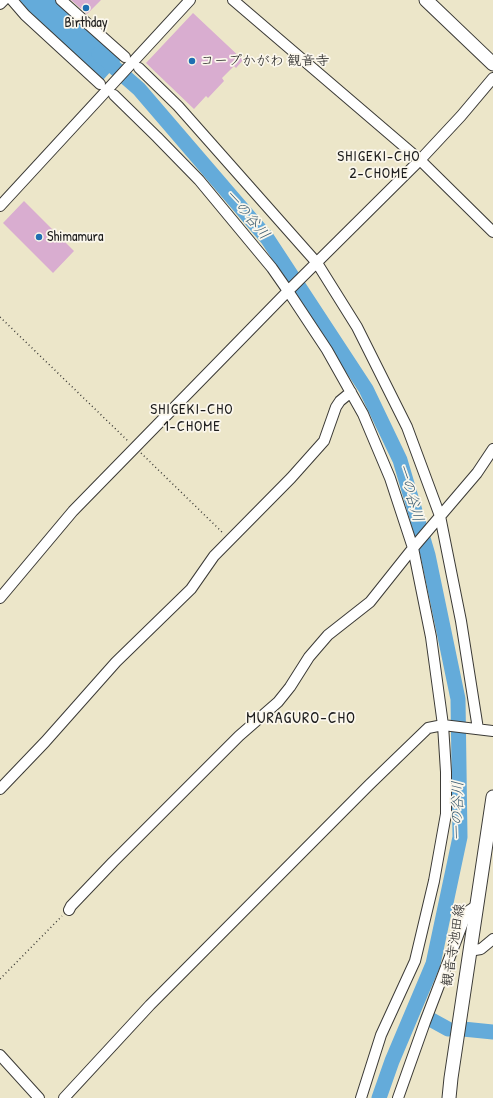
<!DOCTYPE html>
<meta charset="utf-8">
<style>
body{margin:0}
canvas{display:block;background:#ece6c9}
</style>
<canvas width="493" height="1098"></canvas>
<script>
const ctx = document.querySelector('canvas').getContext('2d');
ctx.lineJoin = 'round';
function fillPath(path, color) { ctx.fillStyle = color; ctx.fill(path, 'evenodd'); }
function stroke(path, color, width, dash) { ctx.strokeStyle = color; ctx.lineWidth = width; ctx.lineCap = dash ? 'butt' : 'round'; ctx.setLineDash(dash || []); ctx.stroke(path); }
function write(font, color, halo, rows, align = 'center') {
  ctx.font = font + ' "Patrick Hand","Klee One",sans-serif'; ctx.lineWidth = 3.5; ctx.setLineDash([]); ctx.textBaseline = 'middle'; ctx.strokeStyle = halo; ctx.fillStyle = color; for (const [text, x, y, turn = 0] of rows) {
    ctx.save(); ctx.translate(x, y); ctx.rotate((+turn || 0) * Math.PI / 180); ctx.textAlign = isNaN(turn) ? turn : align; if (halo) ctx.strokeText(text, 0, 0); ctx.fillText(text, 0, 0); ctx.restore();
  }
}
fillPath(new Path2D(`
 M17,0H58L123,58L103,80L22,7Z`), '#64abda');
stroke(new Path2D(`
 M99,54L139,89L267,238L366,389L400,460L428,555L458,699L460,837L433,964L392,1061L379,1098
 M428,1018L448,1029
 M463,1029L493,1032`), '#64abda', 15);
fillPath(new Path2D(`
 M71,0H101L87,14Z
 M193,13L243,60L236,68L234,66L222,78L224,81L208,98L206,96L194,109L146,63Z
 M24,201L74,251L53,273L3,223Z`), '#d9add0');
const minor = new Path2D(`
 M12,0L25,15L100,84
 M61,0L125,57
 M233,0L420,160L493,232
 M0,4L4,0
 M139,68L178,106L317,263L357,327L407,427L440,516L461,621L478,729
 M114,95L157,137L199,180L272,268L288,291L327,350L363,414L390,478L413,548L431,637L443,725L446,772V814L434,881L415,961L381,1035L361,1098
 M0,206L190,0
 M0,598L73,511L288,291L420,160L461,116L493,78
 M0,789L45,742L116,662L191,589L214,556L291,478L324,441L336,407L340,401L351,392
 M69,910L71,906L113,862L239,736L278,702L290,687L309,657L328,635L370,602L413,548L477,473L493,449
 M469,951L481,949L493,939
 M0,1055L39,1098
 M64,1098L150,1005L369,785L428,728L443,725L493,731
 M398,1098L425,1022L467,912L476,906`);
const major = new Path2D(`
 M426,0L493,64
 M449,1098L451,1078L493,797`);
stroke(minor, '#3b3a36', 12);
stroke(major, '#3b3a36', 15);
stroke(new Path2D(`
 M0,317L128,441
 M141,453L224,534
 M0,979L62,916`), '#3b3a36', 1.5, [1, 3]);
stroke(minor, '#fff', 10);
stroke(major, '#fff', 13);
for (const [x, y, r, color] of [
 [86,8,4,"#1f6fb2"],
 [192,61,4,"#1f6fb2"],
 [39,237,4,"#1f6fb2"]
]) { const dot = new Path2D(); dot.arc(x, y, r, 0, 2 * Math.PI); ctx.fillStyle = color; ctx.fill(dot); stroke(dot, '#fbf7ec', 1.5); }
write('14px', '#1c1c1c', '#fbf7ec', [
 ["Birthday",86,23,"center"],
 ["コープかがわ 観音寺",200,61],
 ["Shimamura",47,237]
], 'left');
write('14px', '#1c1c1c', '#fbf7ec', [
 ["観音寺池田線",454,945,-81]
]);
ctx.letterSpacing = '1px';
write('15px', '#1c1c1c', '#fbf7ec', [
 ["SHIGEKI-CHO",379,157],
 ["2-CHOME",379,174],
 ["SHIGEKI-CHO",192,410],
 ["1-CHOME",192,427]
]);
ctx.letterSpacing = '0px';
write('italic 15px', '#3c5c71', '#fbf7ec', [
 ["一の谷川",247,215,50],
 ["一の谷川",410,493,74],
 ["一の谷川",458,811,-89]
]);
ctx.letterSpacing = '1px';
write('16px', '#1c1c1c', '#fbf7ec', [
 ["MURAGURO-CHO",301,719]
]);
ctx.letterSpacing = '0px';
</script>
